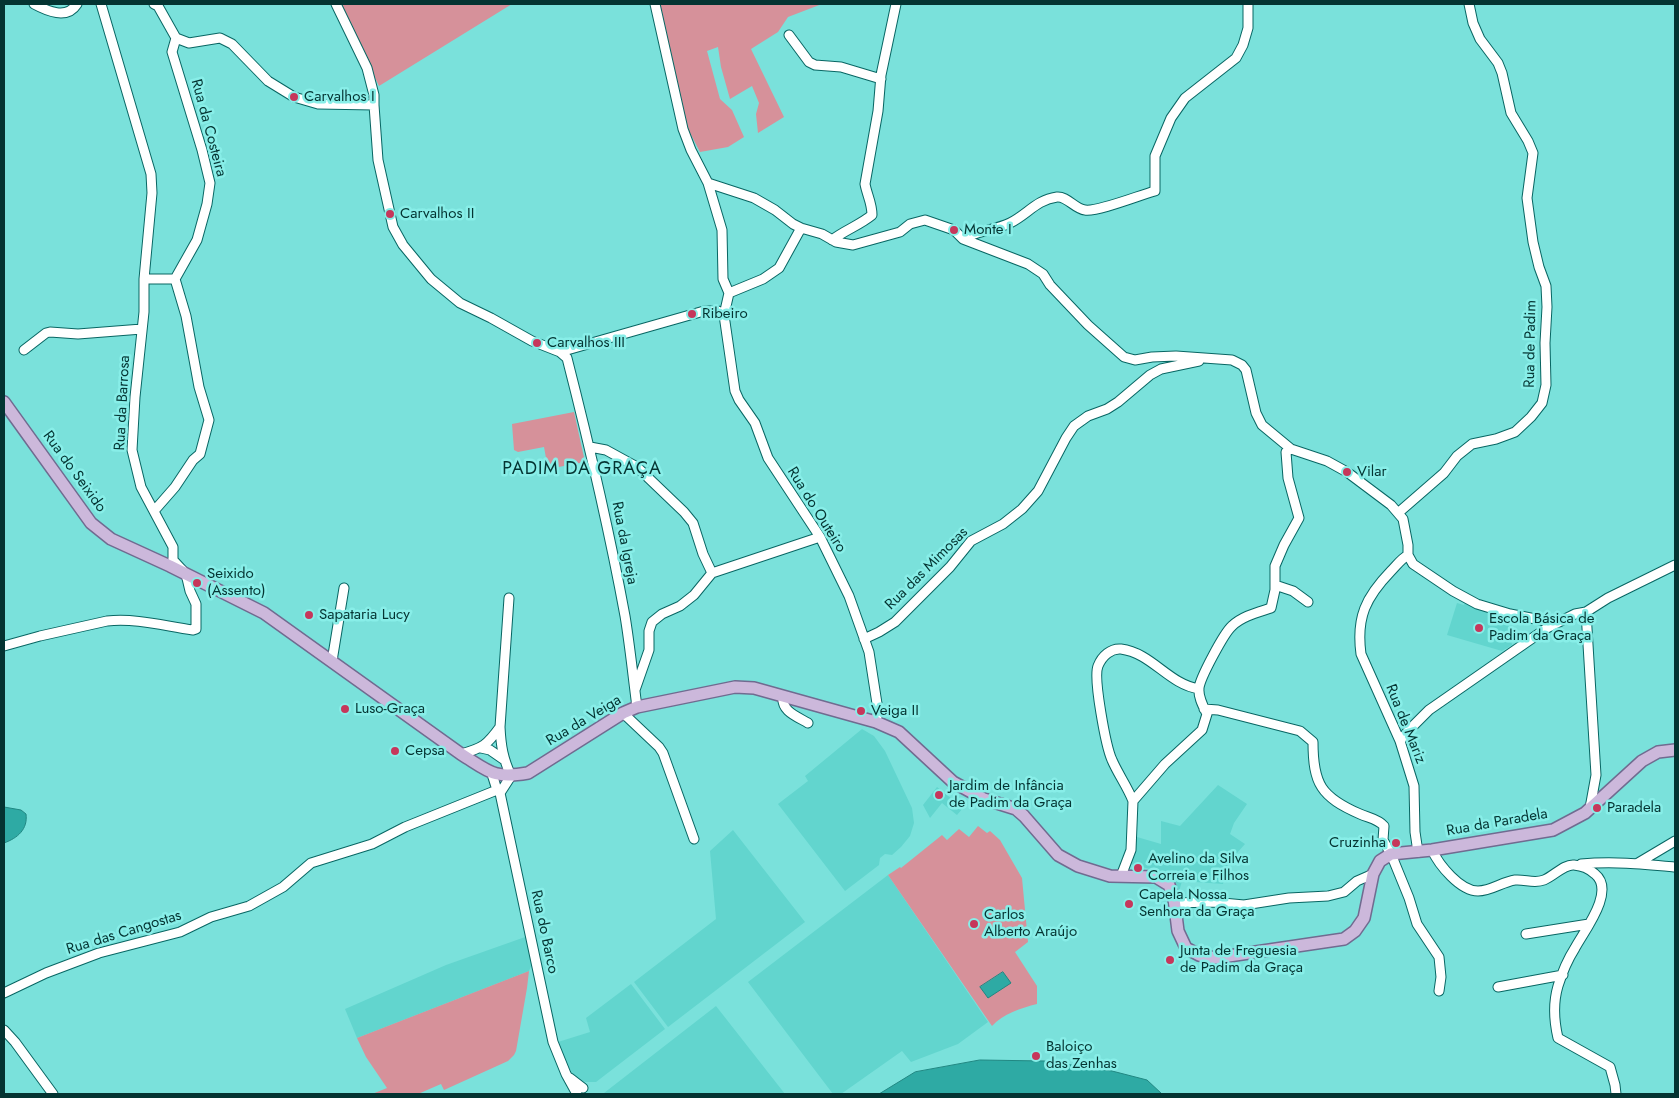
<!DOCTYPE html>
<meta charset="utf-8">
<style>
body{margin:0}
#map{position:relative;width:1679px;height:1098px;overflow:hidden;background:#7ae1db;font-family:Jost,sans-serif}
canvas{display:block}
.frame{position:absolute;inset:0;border:5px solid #043432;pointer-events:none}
</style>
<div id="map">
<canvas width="1679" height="1098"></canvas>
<div class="frame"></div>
</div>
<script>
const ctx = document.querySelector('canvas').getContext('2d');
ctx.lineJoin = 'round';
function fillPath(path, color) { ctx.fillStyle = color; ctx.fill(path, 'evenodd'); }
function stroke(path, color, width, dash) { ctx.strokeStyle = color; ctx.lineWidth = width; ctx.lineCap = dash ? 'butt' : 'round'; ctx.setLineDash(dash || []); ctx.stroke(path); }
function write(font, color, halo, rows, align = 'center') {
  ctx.font = font + ' Jost,sans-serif'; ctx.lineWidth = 5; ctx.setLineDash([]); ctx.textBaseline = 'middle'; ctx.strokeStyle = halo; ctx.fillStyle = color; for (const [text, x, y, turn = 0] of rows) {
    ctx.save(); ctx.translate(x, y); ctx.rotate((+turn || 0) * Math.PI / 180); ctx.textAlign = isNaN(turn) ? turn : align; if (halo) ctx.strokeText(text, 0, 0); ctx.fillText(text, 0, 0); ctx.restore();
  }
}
fillPath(new Path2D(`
 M1466,601L1506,617L1508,621L1512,645L1502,651L1447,635L1457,603L1464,605Z
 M862,729L874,736L885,751L912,808L914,823L910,836L901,847L892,855L885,854L880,858L879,865L845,891L778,804L808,781L805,776Z
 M1218,785L1247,804L1234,823L1230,834L1245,844L1229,862L1226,869L1223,884L1182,881L1178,895L1150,869L1130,864L1137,837L1161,844V821L1180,826Z
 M937,787L963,808L957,815L942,803L930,818L923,805Z
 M733,830L805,922L668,1027L634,982L716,919L710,851Z
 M888,875L988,1022L958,1044L911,1062L902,1051L841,1094H833L748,982Z
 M528,936L534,959L529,971L357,1038L345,1009L446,965Z
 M631,984L665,1029L596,1082H585L576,1078L568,1067L558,1042L590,1032L586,1018Z
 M716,1006L785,1094H603L604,1093Z`), '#62d5ce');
fillPath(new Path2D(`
 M339,4H512L379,86Z
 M658,4H822L788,17L778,32L751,49L784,117L758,133L756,114L759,103L752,86L730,99L721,67L718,47L707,51L720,99L732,110L744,137L728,147L700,152L689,131L679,98Z
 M574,412L585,462L548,469L544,447L518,452L514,450L512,424Z
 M978,826L987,833L990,831L1000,840L1022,878L1028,942L1015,952L1037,986V1004C1021,1008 1003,1014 992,1026L888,875L900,867L901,868L942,835L947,840L959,829L969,837Z
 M529,971L527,988L516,1051L514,1055L508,1061L444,1090L441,1084L418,1094H372L387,1088L366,1057L357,1038Z`), '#d6919a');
const water = new Path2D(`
 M4,807L21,810L26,814C28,829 18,838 4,843Z
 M1003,972L1011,983L988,998L980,987Z
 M980,1060L1044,1061L1112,1071L1147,1080L1162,1094H879L915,1072Z`);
fillPath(water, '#2eaaa4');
stroke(water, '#218782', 1);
const minor = new Path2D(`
 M34,4C47,11 67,20 77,4
 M154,4L158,6L176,38L189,43L220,38L232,44L268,81L294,97L318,104L374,105
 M336,4L367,68L374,95V105L378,160L393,227L403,245L431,279L460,303L491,318L532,341L560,352L567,358C589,444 609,529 625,616C630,646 633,677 637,707
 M655,4L683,129L691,150L708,183L722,230L723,279L729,293L724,315L735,391L739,400L755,423L768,458L820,537L849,596L869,652L878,710L876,722
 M789,35L809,62L815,65L841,67L881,79
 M708,183L754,198L775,210L793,224L801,228L822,234L836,242L853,245L900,232L910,224L925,220L954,230L963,239L1028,264L1043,274L1050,285L1088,325L1124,357L1135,360L1152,357L1176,356L1232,360L1242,365L1246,370L1256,413L1262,425L1291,449L1327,461L1347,472L1391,505L1403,519L1408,545V555
 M963,239C975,231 996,230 1010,223C1028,214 1036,200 1057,197C1067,196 1075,209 1085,210C1098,212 1140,195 1155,191V156L1171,118L1185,98L1236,58L1243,45L1248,28V4
 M832,240C845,230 860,225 872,215C872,203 867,195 865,184L878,111L881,75L896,4
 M144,279H175
 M729,293L763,279L779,268L801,228
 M24,350L46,333L50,332L78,334L142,329
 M560,352L704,311H718L724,315
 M590,447L606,450L637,467L684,512L693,523L703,554L712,573L694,595L680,606L662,614L652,622L649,631V650L635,690
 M154,511L175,487L193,460L200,454L209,420L199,387L186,316L175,279L197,240L207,204L210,183L202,150L172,52L176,38
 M1398,513L1444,473L1457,456L1472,444L1496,439L1515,432L1531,417L1542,403L1546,385L1545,343L1547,307L1546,286L1539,267L1533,242L1527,198L1533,153L1528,141L1511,113L1502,73L1498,63L1480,39L1473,23L1469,4
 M1408,555C1401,559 1397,565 1391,571C1366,597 1356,617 1361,654L1400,741L1414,786L1415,832L1418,852
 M1408,555L1413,564L1453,591L1477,604L1510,614L1546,621L1552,625
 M712,573L820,537
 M1275,585L1293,591L1308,602
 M1586,612L1596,775L1590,808
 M864,639L879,632L895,622L950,567L971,541L1003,524L1022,509L1038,491L1066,438L1074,426L1088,416L1107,409L1118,402L1150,375L1161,369L1199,361
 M4,646L40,636L107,621C137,618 164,626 193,630L196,629V604L190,591L186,574L173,560V547L141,487L132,450L135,397L144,312V279L152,193L151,174L101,4
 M332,661L344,588
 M783,696C781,711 796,716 808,723
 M1204,709L1218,710L1300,731L1313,742C1313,784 1321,797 1360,814C1369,818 1378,819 1384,826L1383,840L1391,854L1409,898L1417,924L1439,957L1441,977L1439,991
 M623,713L659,747L663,753L694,839
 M1400,741L1408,731L1429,710L1547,628L1575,614L1586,612L1608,598L1675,565
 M481,748L490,750L503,759
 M461,754C483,748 487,745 500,727
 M492,774L497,790L500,793L553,1042L566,1074L577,1094
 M500,793L511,776C503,758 501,747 500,727L509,598
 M1133,801C1127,786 1118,774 1112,760C1106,747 1093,678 1098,666C1102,656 1111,648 1121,649C1152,653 1168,684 1199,689
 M1432,850C1439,865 1460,891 1478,891C1491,891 1502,882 1515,880C1525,879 1534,884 1544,880C1554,876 1564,864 1574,865C1583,866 1588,868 1595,874C1616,891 1584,931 1575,948C1568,959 1562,973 1558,986C1553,1003 1554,1021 1558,1038L1610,1067L1615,1085L1616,1094
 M1638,863L1675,841
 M1581,864C1613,861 1643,864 1675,867
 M1121,876L1131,850L1133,801L1165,764L1202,730L1207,714C1203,706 1198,697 1199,688C1200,678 1224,633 1232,626C1242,616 1259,612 1271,608L1275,590V566L1284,545L1299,518L1288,478L1286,452L1291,449
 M1175,903L1212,902L1244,905L1289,898L1328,896L1344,892L1357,881L1373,874
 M1526,934L1589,924
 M1498,987L1563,975
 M4,993L46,973L99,953L180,932L211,917L249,906L283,887L311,863L372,844L405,827L497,790
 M4,1030L15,1042L53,1094
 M570,1078L583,1088`);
const major = new Path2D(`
 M4,402L91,523L111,539L170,566L264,613L461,754C490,772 493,779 528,773L623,713L637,707L735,687L754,688L876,722L899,732L953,782L984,799L1016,809L1024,816L1058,855L1078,866L1110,876L1156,877L1169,885L1174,899L1178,931L1186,948L1199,955L1215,958L1344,939L1355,931L1364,918L1373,874L1380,861L1391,854L1432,850L1553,830L1585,813L1642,761L1658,752L1675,750`);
stroke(minor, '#086663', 11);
stroke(major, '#706b90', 14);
stroke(minor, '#fff', 9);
stroke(major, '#ccb8db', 11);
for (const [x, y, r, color] of [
 [294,97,5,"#c6375b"],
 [390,214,5,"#c6375b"],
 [954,230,5,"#c6375b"],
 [692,314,5,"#c6375b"],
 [537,343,5,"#c6375b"],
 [1347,472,5,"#c6375b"],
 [197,583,5,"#c6375b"],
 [309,615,5,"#c6375b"],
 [1479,628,5,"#c6375b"],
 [345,709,5,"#c6375b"],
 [861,711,5,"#c6375b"],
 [395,751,5,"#c6375b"],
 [939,795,5,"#c6375b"],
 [1597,808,5,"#c6375b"],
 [1396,843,5,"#c6375b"],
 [1138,868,5,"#c6375b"],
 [1129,904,5,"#c6375b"],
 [974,924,5,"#c6375b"],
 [1170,960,5,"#c6375b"],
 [1036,1056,5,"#c6375b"]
]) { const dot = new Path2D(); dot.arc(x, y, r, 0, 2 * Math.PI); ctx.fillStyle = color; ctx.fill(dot); stroke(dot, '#88eee8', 2); }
write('15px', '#043432', '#88eee8', [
 ["Carvalhos I",304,97],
 ["Carvalhos II",400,214],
 ["Monte I",964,230],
 ["Ribeiro",702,314],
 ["Carvalhos III",547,343],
 ["Vilar",1357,472],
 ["Seixido",207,574],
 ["(Assento)",207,591],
 ["Sapataria Lucy",319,615],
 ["Escola Básica de",1489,619],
 ["Padim da Graça",1489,636],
 ["Luso-Graça",355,709],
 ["Veiga II",871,711],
 ["Cepsa",405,751],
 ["Jardim de Infância",949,786],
 ["de Padim da Graça",949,803],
 ["Paradela",1607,808],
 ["Cruzinha",1386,843,"right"],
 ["Avelino da Silva",1148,859],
 ["Correia e Filhos",1148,876],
 ["Capela Nossa",1139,895],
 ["Senhora da Graça",1139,912],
 ["Carlos",984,915],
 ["Alberto Araújo",984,932],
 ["Junta de Freguesia",1180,951],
 ["de Padim da Graça",1180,968],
 ["Baloiço",1046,1047],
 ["das Zenhas",1046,1064]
], 'left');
write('15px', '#043432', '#88eee8', [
 ["Rua da Costeira",208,128,75],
 ["Rua de Padim",1531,344,-89],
 ["Rua da Barrosa",123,403,-87],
 ["Rua do Seixido",74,472,54],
 ["Rua do Outeiro",816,510,58],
 ["Rua da Igreja",624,543,79],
 ["Rua das Mimosas",927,569,-45],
 ["Rua da Veiga",584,721,-31],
 ["Rua de Mariz",1405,724,68],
 ["Rua da Paradela",1497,823,-10],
 ["Rua do Barco",544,932,78],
 ["Rua das Cangostas",124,933,-17]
]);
ctx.letterSpacing = '1px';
write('18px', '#043432', '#88eee8', [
 ["PADIM DA GRAÇA",582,470]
]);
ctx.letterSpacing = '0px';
</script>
